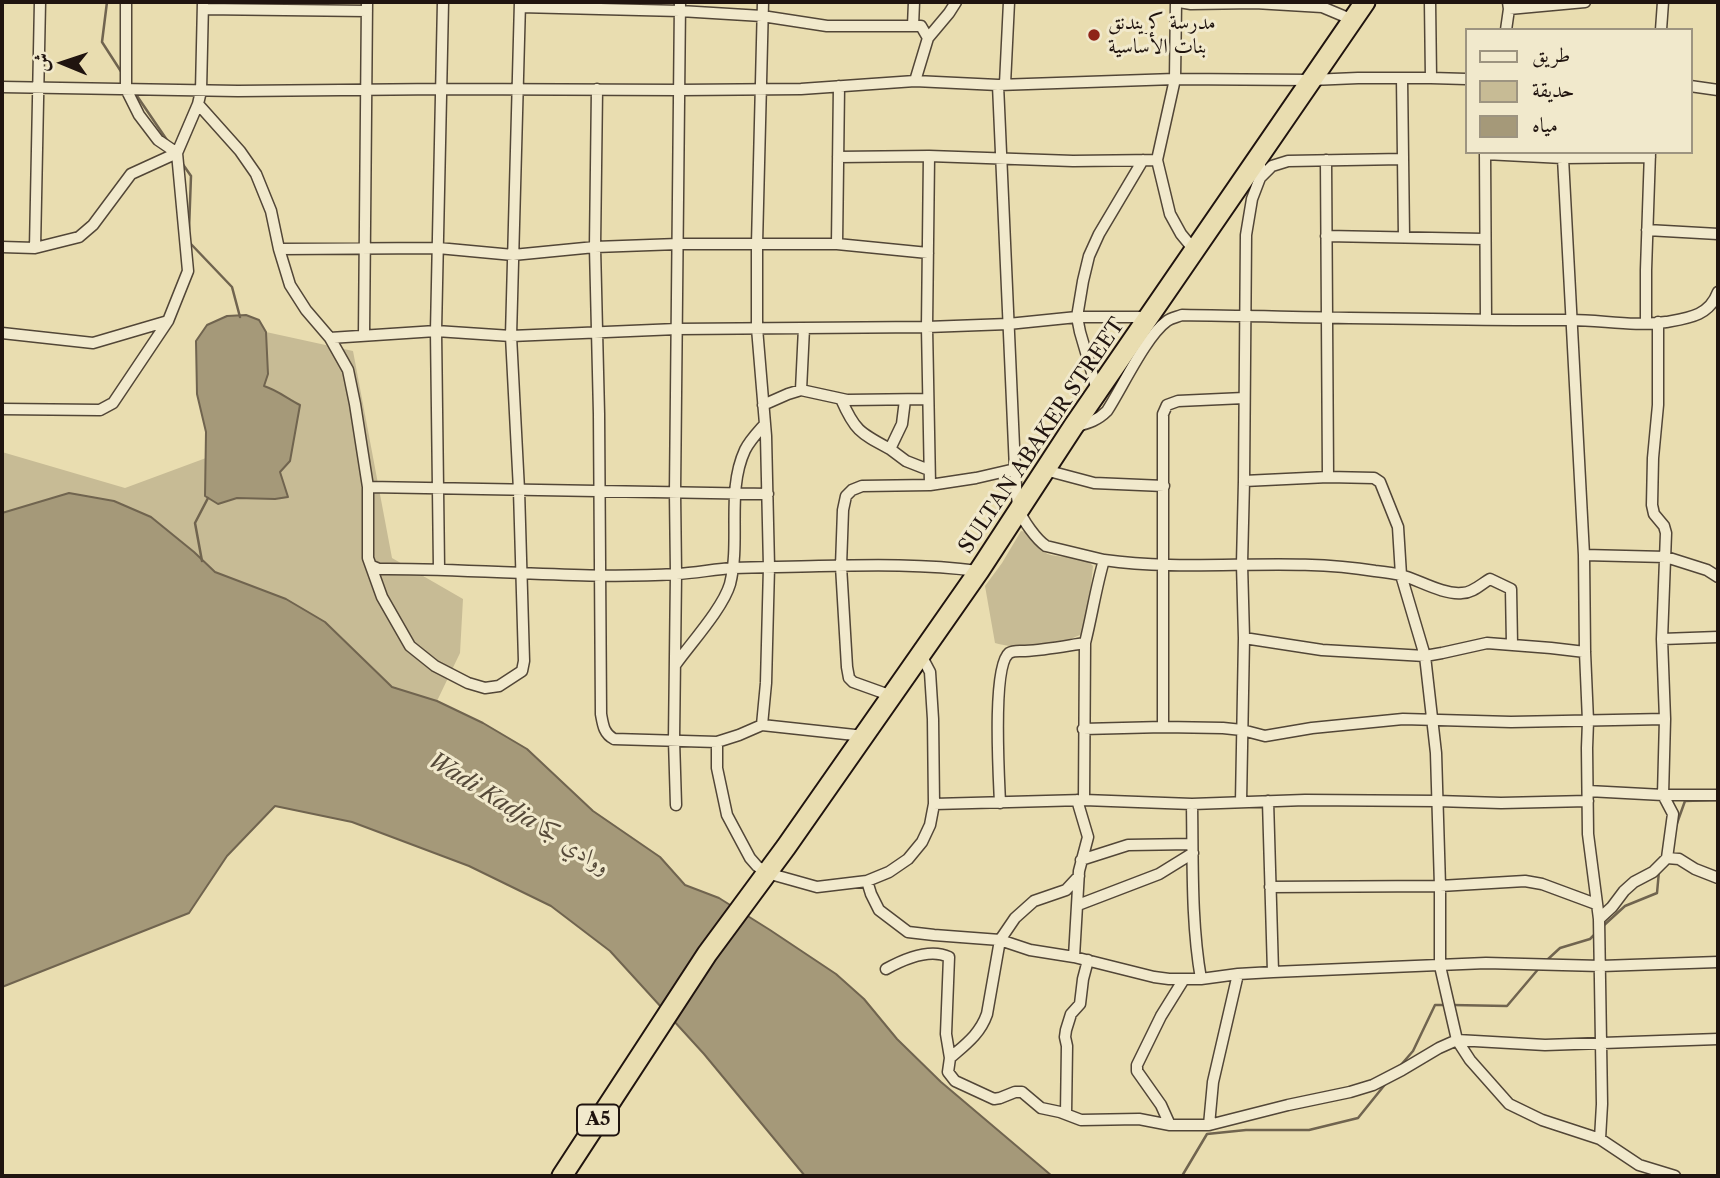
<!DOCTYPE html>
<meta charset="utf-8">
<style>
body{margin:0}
#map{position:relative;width:1720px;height:1178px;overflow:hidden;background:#e9ddb0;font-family:"Libre Caslon Text",Amiri,serif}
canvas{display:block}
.frame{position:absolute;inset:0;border:4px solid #20140f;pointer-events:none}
.legend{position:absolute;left:1465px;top:28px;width:228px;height:126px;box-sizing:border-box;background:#f1e9cc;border:2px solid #9d9480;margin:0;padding:9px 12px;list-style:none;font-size:21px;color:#20140f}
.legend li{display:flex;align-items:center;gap:14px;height:35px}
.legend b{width:35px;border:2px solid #9d9480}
.north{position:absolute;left:28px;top:28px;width:70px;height:70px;-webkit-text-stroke:5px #f1e9cc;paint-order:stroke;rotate:272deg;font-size:19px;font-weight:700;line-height:28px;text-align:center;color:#20140f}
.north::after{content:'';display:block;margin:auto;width:24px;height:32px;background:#20140f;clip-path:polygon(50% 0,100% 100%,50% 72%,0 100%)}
</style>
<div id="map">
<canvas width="1720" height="1178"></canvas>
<div class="frame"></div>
<ul class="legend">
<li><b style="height:9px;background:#f1e9cc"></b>طريق</li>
<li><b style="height:19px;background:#c7bb95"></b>حديقة</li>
<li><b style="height:19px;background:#a59979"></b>مياه</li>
</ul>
<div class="north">ش</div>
</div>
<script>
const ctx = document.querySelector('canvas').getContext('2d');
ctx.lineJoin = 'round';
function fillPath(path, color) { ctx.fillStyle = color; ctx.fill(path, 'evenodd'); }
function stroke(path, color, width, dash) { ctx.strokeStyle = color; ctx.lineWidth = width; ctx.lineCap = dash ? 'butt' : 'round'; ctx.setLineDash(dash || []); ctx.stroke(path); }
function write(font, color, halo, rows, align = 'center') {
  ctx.font = font + ' "Libre Caslon Text",Amiri,serif'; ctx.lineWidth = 6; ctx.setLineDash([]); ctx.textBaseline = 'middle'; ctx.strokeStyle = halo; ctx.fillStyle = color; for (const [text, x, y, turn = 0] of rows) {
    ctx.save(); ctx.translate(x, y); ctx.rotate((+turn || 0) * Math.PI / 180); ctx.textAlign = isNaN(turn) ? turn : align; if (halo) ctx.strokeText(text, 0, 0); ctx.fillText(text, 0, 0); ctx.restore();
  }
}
fillPath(new Path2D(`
 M266,332L353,351L392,558L463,599L460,653L437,701L392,687L325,622L286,599L215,572L194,552L151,517L69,493L2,513V452L125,488L206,458L205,496L218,504L237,498L275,499L288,497L280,472L290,461L300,405C288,399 277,390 264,386Z
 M1021,531L1027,532C1031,537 1036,545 1041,550C1055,562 1081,551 1093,566L1088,615L1083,634C1074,637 1065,642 1057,644C1038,649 1012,648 995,643L985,586L1002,563Z`), '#c7bb95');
const water = new Path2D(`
 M246,315L259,320L266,332L268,374L264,386C277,390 288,399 300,405L290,461L280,472L288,497L275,499L237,498L218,504L205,496L206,432L197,394L196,341L207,325L227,316Z
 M69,493L114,501L151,517L194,552L215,572L286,599L325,622L392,687L437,701L483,723L527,749L593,811L660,857L685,885L719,898L770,930L836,974L864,999L897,1039L941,1082L1052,1176H805L704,1054L610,951L551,906L469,866L352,822L275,806L227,856L189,913L2,987V513Z`);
fillPath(water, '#a59979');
stroke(water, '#70644f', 2);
stroke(new Path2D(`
 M107,2L102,42L122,73
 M135,93L169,143
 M182,163L191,176L189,230
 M190,243L232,287L240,317
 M202,561L195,523L208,498
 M1676,826L1685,801L1718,800
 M1602,927L1625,906L1657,893L1659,871
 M1547,960L1560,948L1590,939L1595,934
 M1452,1005L1507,1006L1540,967
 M1400,1066L1413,1051L1435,1005H1445
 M1182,1176L1207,1134L1246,1130H1309L1358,1118L1387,1082`), '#70644f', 2.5);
const street = new Path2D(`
 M914,2L913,26H921L928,38L915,81
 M1179,2L1191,4L1255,3L1322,7L1353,20
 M1430,2L1431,78
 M520,7L680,11L762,16L827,26H913
 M203,9L367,11
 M1509,9L1585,2
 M1506,30L1509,9L1508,2
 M1661,30L1663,2
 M928,38L949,13L956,2
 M1402,78L1404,237
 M1005,84L1009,2
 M998,85L1015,469C1016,482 1016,497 1019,509C1022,520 1037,540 1046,546L1104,560
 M1690,86L1718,90
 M2,87L238,91L443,89L679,90L801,89L915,81L998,85L1175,79L1311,80L1358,78H1431L1466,79
 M597,89L595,247L599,414L601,714C603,725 604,734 614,739L717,742L739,735L762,725L766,683L769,567L766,436L757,328V244L763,2
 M198,104L240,151L256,174L271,211L279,249L290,285L306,310L330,338L348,370L355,404L368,487V558L382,597L410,646L435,666L468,683L485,688L499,686L522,671L524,661L519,490L511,336L520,2
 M1485,152L1486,320
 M1485,154L1563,158L1650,157
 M929,156L1073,161L1157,160L1175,79L1176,2
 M838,157L929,156L927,327L930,485
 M1563,158L1584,555L1585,652L1588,721L1587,748L1588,834L1599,919L1602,1104L1600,1139
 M1157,160L1170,214L1181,234L1195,251
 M1326,160L1328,477
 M1260,178L1272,166L1288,161L1403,159
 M1647,230L1718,234
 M1326,236L1484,239
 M837,244L839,86
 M2,247L35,248L79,237L93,225L131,174L177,153L198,104L201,91L203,2
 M35,248L40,2
 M279,249L438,248L513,255L595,247L678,244H837L928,253
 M1658,322V405L1653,458L1652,505L1654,514L1664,526L1666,533L1662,639L1665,719L1663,795L1673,814L1667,858L1679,859L1695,869L1718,878
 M1646,323V270L1650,152
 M2,333L93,343L168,321
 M364,335L367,2
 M330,338L436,331L511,336L677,329L927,327L1008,324L1077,317H1148
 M801,390L804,328
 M1097,390L1080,332L1077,317L1083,281L1089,256L1099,234L1143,160
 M841,399C855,431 860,433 890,449
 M905,400L902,424L890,449L906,461L929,470
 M763,405L788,394L801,390L847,400L928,399
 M2,409L100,410L113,403L168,321L188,271L177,153L158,140L139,115L126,89V2
 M1074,427C1088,423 1097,421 1107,411C1122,388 1146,336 1167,321C1171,318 1177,317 1182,315C1312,317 1441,320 1571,320C1602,320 1635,327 1666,322C1689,318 1709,316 1718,292
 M1045,470L1094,483L1164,486
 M1244,481L1328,477L1374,478L1380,482L1398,527L1401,575L1425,656L1436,753L1440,886V966L1457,1040L1470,1060L1509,1104L1542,1120L1600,1139L1639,1165L1675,1176
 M368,487L768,494
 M1584,555L1666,557L1707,570L1718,577
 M372,566L379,569C478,568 577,580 676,574C696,573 715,569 734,568C763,567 791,567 819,566C873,565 925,564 978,571
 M439,568L436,331L443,2
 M1244,638L1322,650L1425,656L1442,653L1487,643L1551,648L1585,652
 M1662,639L1718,637
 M676,664C691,643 723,608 730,584C741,540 726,491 745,450C750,440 758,432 765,424
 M892,696L853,682L849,678L847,667L841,566L843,510L846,496L852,490L862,486L930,485L976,478L1015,469
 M762,725L864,736
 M1163,727V414L1167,405L1178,401L1244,398
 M1083,729L1163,727L1223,728L1242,730L1265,736L1312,728L1403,719L1511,722L1665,719
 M717,742V768L727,815L750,858L757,866L767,873L817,887L867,881L889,872L908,859L922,842L930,825L934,804L933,719L930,672L921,655
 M1588,791L1663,795H1718
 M1084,800L1085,643
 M1268,801L1273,972
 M1241,802L1244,638L1242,564L1244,481L1246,235L1252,199L1260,178V157
 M1000,803C999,778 992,667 1009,653C1014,650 1020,651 1025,651C1045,650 1065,646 1085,643C1092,615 1096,587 1104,560C1194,573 1285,556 1375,571C1384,572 1393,573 1401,575C1419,580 1443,595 1462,593C1473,593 1481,584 1490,579L1511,589L1512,644
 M934,804L1084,800L1192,804L1305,800L1437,801L1501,803L1588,801
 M1192,804C1193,862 1191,922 1201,979
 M676,805L674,740L676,574L675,492L680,2
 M1081,860L1128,845L1192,844
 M1079,876L1066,890L1034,901L1015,918L1000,940L987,1014C980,1034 966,1044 950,1058L948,1072L955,1081L994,1099L1000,1098L1015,1092H1022L1041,1108L1060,1112L1081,1120L1139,1119L1170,1125H1209L1288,1105L1350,1092L1373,1085L1402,1070L1439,1048L1457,1040L1545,1045L1718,1039
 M867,881L871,894L879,910L908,932L934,935L1000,940L1030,950L1074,957L1154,977L1169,979H1201L1238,974L1273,972L1486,963L1601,966L1718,962
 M1270,887L1440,886L1525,881L1542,884L1596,904
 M1078,905L1159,874L1193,853
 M1599,919L1612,907L1624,891L1634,882L1653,872L1667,858
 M1074,957L1079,871L1088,837L1077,800
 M886,969C904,959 930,948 949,957L946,1034L950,1058
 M1066,1114L1067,1046L1065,1037L1066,1030L1071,1014L1080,1004L1083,979L1088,960
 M1170,1125L1161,1105L1137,1071V1065L1161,1016L1184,979
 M1209,1125L1213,1082L1238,974`);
const highway = new Path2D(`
 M562,1176L707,954L786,847L979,571L1073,427L1365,2`);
stroke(street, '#524637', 13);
stroke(highway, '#20140f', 23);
stroke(street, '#f1e9cc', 10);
stroke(highway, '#e9ddb0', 19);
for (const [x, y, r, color] of [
 [1094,35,7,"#8f2418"]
]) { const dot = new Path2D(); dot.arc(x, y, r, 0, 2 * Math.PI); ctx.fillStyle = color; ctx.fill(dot); stroke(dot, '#f1e9cc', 2.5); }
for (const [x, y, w] of [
 [598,1120,42]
]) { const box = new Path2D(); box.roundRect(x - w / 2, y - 15.5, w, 31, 5); ctx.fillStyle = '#f1e9cc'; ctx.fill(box); stroke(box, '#20140f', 2); }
write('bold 19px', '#20140f', null, [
 ["A5",598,1120]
]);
write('21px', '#20140f', '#f1e9cc', [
 ["مدرسة كريندنق",1108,23],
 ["بنات الأساسية",1108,47]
], 'left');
write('21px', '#20140f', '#f1e9cc', [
 ["SULTAN ABAKER STREET",1042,436,-56]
]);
write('italic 23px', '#554939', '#f1e9cc', [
 ["Wadi Kadja ووادي كجا",519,814,32]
]);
</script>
